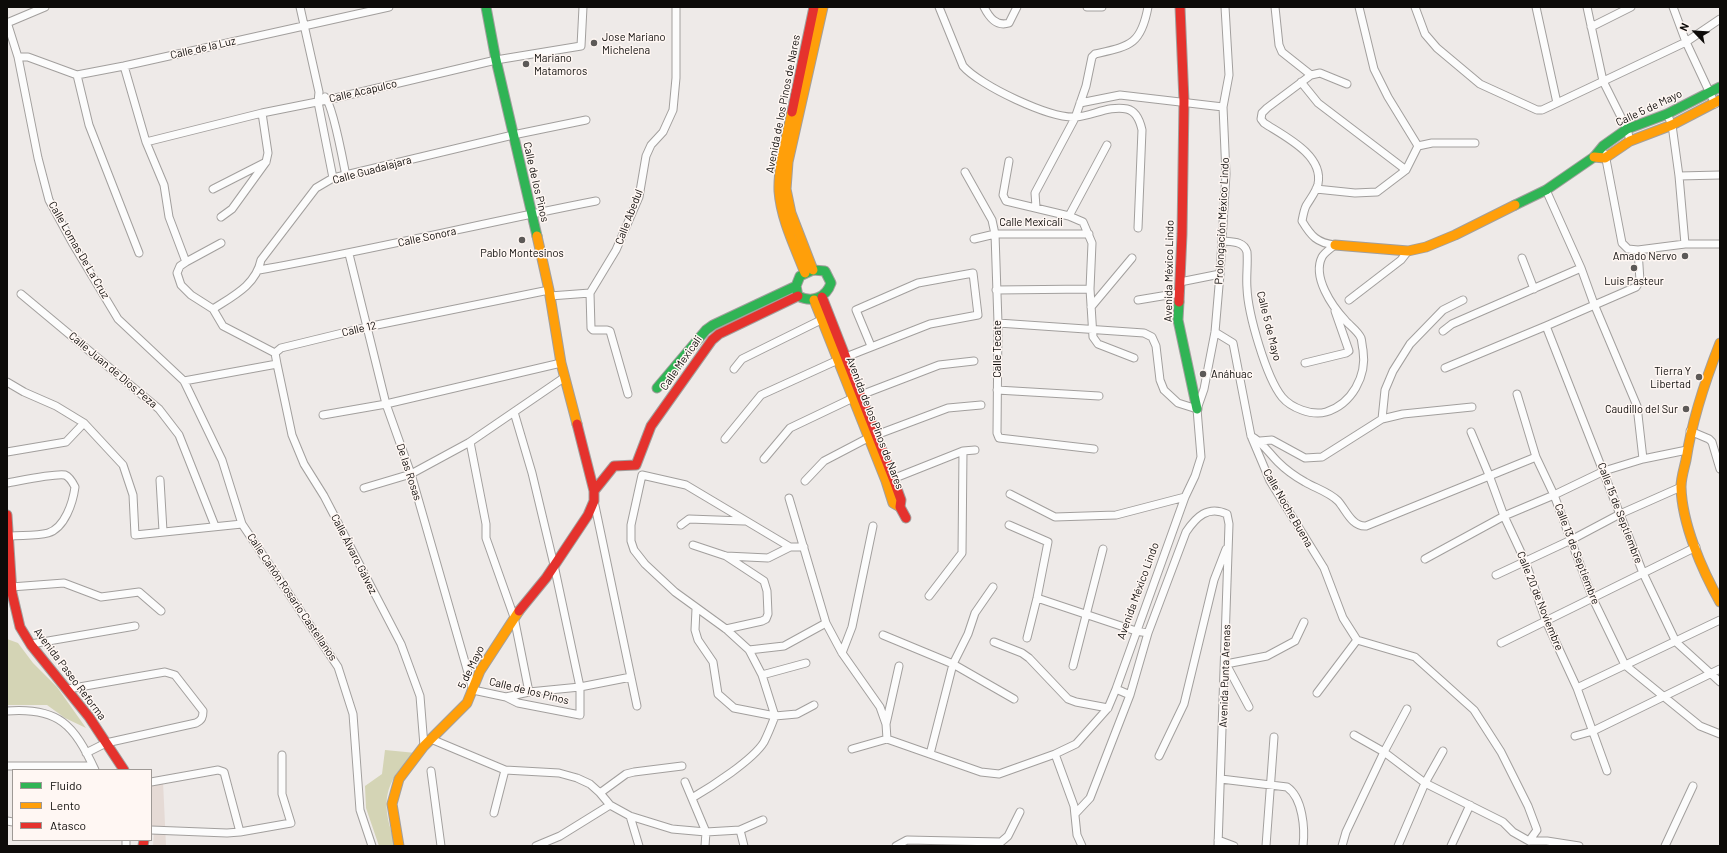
<!DOCTYPE html>
<meta charset="utf-8">
<style>
body{margin:0}
#map{position:relative;width:1727px;height:853px;overflow:hidden;background:#eeeae8;font-family:Barlow,sans-serif}
canvas{display:block}
.frame{position:absolute;inset:0;border:8px solid #0d0b09;pointer-events:none}
.legend{position:absolute;left:12px;top:769px;width:140px;height:72px;box-sizing:border-box;background:#fff7f3;border:1px solid #9e9995;margin:0;padding:5px 7px;list-style:none;font-size:12px;color:#0d0b09}
.legend li{display:flex;align-items:center;gap:8px;height:20px}
.legend b{width:20px;border:1px solid #9e9995}
.north{position:absolute;left:1675px;top:12px;width:40px;height:40px;-webkit-text-stroke:3px #fff7f3;paint-order:stroke;rotate:295deg;font-size:11px;font-weight:700;line-height:16px;text-align:center;color:#0d0b09}
.north::after{content:'';display:block;margin:auto;width:14px;height:18px;background:#0d0b09;clip-path:polygon(50% 0,100% 100%,50% 72%,0 100%)}
</style>
<div id="map">
<canvas width="1727" height="853"></canvas>
<div class="frame"></div>
<ul class="legend">
<li><b style="height:5px;background:#30b455"></b>Fluido</li>
<li><b style="height:5px;background:#ff9f0a"></b>Lento</li>
<li><b style="height:5px;background:#e5322d"></b>Atasco</li>
</ul>
<div class="north">N</div>
</div>
<script>
const ctx = document.querySelector('canvas').getContext('2d');
ctx.lineJoin = 'round';
function fillPath(path, color) { ctx.fillStyle = color; ctx.fill(path, 'evenodd'); }
function stroke(path, color, width, dash) { ctx.strokeStyle = color; ctx.lineWidth = width; ctx.lineCap = dash ? 'butt' : 'round'; ctx.setLineDash(dash || []); ctx.stroke(path); }
function write(font, color, halo, rows, align = 'center') {
  ctx.font = font + ' Barlow,sans-serif'; ctx.lineWidth = 3; ctx.setLineDash([]); ctx.textBaseline = 'middle'; ctx.strokeStyle = halo; ctx.fillStyle = color; for (const [text, x, y, turn = 0] of rows) {
    ctx.save(); ctx.translate(x, y); ctx.rotate((+turn || 0) * Math.PI / 180); ctx.textAlign = isNaN(turn) ? turn : align; if (halo) ctx.strokeText(text, 0, 0); ctx.fillText(text, 0, 0); ctx.restore();
  }
}
fillPath(new Path2D(`
 M163,781L166,846H153L154,831L151,821V783Z`), '#e5dad5');
fillPath(new Path2D(`
 M7,639L18,643L33,663L57,687L86,728L65,718L47,705H7Z
 M385,750L416,753C409,760 400,768 395,776C380,800 388,822 396,846H379L366,808L365,786L382,774Z`), '#d4d4b5');
const street = new Path2D(`
 M300,7L319,92L318,102L333,178
 M939,7L963,66C979,85 1050,119 1076,117C1092,116 1110,105 1127,109C1136,111 1140,121 1142,130L1138,228
 M984,7C989,17 996,27 1009,23L1017,7
 M1087,7H1102
 M1275,7L1279,45L1282,52L1311,75
 M1359,7L1374,69L1388,97L1418,146
 M1415,7L1425,34L1437,48L1480,84L1537,110H1542L1557,103L1686,42L1720,19
 M1536,7L1557,103
 M1587,7L1603,81L1627,129L1630,141
 M1673,7L1686,42L1715,104
 M7,22L18,57L38,158L49,200L73,244L118,319L184,381L222,460L242,524L338,667L353,714L360,810L372,846
 M7,23L45,7
 M1591,27L1631,7
 M18,57H28L77,75L124,66L389,7
 M124,66L146,142L164,185L169,217L186,262
 M77,75L89,125L139,253
 M1301,82L1318,103L1406,170
 M325,97C333,105 343,161 346,176
 M1080,103L1120,95L1223,107
 M1667,114L1672,125L1679,176L1685,244
 M146,142L262,113L327,100L496,60L581,46L583,7
 M1418,146L1432,143H1475
 M1605,154L1622,243L1628,249L1638,250L1685,244H1720
 M1009,161L1003,195L1006,201L1069,216L1083,222L1092,243L1090,289L1093,337L1098,344L1134,358
 M965,172L992,220L995,234L998,323L997,433L999,438L1094,449
 M1679,176L1720,175
 M213,189L266,162
 M1316,189L1355,193L1377,192L1406,170L1418,146
 M1546,190L1581,268L1594,304L1637,406L1643,459
 M1036,207L1035,193L1075,118L1086,86L1092,57L1095,54C1130,46 1141,45 1148,7
 M1069,216L1107,145
 M221,217L232,209L266,162L268,153L262,113
 M974,239L995,234H1089
 M1222,241C1232,242 1244,241 1247,252C1248,264 1246,276 1247,288C1248,314 1266,377 1282,397C1291,408 1312,416 1326,412C1352,404 1367,376 1363,350C1362,346 1362,341 1361,338C1358,331 1349,325 1345,320C1332,306 1312,277 1322,257C1324,253 1331,248 1335,245
 M221,243L186,262L180,266L177,273L181,285L191,295L213,309L223,326L275,353
 M1335,245C1317,243 1311,236 1302,221C1303,216 1304,210 1306,206C1310,199 1316,192 1318,184C1324,155 1284,136 1264,123L1261,119L1262,113L1267,108L1311,75L1320,73L1347,84
 M349,254L386,404L411,474L473,690L506,697L518,703L580,715V687L554,565L532,473L514,412
 M1522,258L1534,289
 M259,270C372,250 483,223 596,201
 M1180,282L1220,274
 M996,290L1090,289
 M590,293L616,250L639,197L646,156L651,145L663,132L673,110L676,78V7
 M590,293L591,328L593,330H607L610,331L628,394
 M21,294L159,409L179,435L215,526
 M550,296L590,293
 M1138,300L1180,293
 M1349,300L1401,260L1408,251
 M1091,307L1132,258
 M213,309C233,296 256,285 261,260L316,188L333,178L513,135L586,120
 M998,323L1144,333L1152,337L1156,346L1160,380L1164,390L1178,403L1197,409
 M1546,326L1643,573L1676,642L1720,682
 M1443,331L1452,324L1581,268
 M1215,332L1233,343L1251,436L1270,481L1324,568L1343,618L1357,640L1415,657L1474,710L1501,752L1528,806L1537,830L1529,841
 M1305,363L1346,353L1349,351L1335,311
 M277,364L292,435L304,464L324,496L401,644L420,696L424,746
 M1445,368L1546,326L1636,287L1640,281L1638,250
 M734,369L742,359L825,318
 M184,381L277,364L275,353L281,348L367,327L549,290
 M7,382L24,392L56,406L84,423L123,465L133,495L135,535L242,524
 M997,390L1099,396
 M1517,394L1536,457L1554,495L1593,599L1625,665L1700,726L1720,734
 M323,415L386,404L561,363
 M1382,419L1385,390L1393,371L1410,344L1443,310L1463,300
 M1690,431L1709,439L1712,442L1720,469
 M1471,432L1489,475L1504,516L1525,561L1546,621L1577,688L1607,771
 M1251,436C1262,442 1269,453 1278,462C1285,469 1296,477 1305,482C1315,488 1329,492 1338,501C1346,510 1352,527 1366,526L1536,457
 M725,439L761,395L838,360L930,324L978,315L973,273L918,283L856,310L871,346
 M1260,441L1272,440L1305,458L1322,457L1382,419L1403,414L1472,407
 M470,442L486,524V538L514,617L529,692
 M7,452L66,442L84,423
 M764,459L790,428L853,398L939,365L974,361
 M642,475L631,525V541L634,550L645,564L675,592L726,629L749,650L762,675L775,716
 M642,475L686,485L790,547H804
 M160,480L163,531
 M890,480L963,451L975,450
 M805,481L824,461L868,438L948,408L981,405
 M7,483C19,481 55,473 65,475C70,477 73,483 75,487C73,502 65,528 48,533C37,536 22,535 10,536
 M364,488L411,474L470,442L565,377
 M1010,494L1055,517L1116,515L1185,497
 M789,498L826,623L842,653L880,707L886,724L887,739
 M594,501L637,706
 M681,525L689,519L744,521
 M1009,525L1048,542L1037,598L1027,638
 M693,545L726,556L768,558L790,547
 M1425,559L1504,516L1554,495L1604,471L1643,459L1687,450
 M1496,575L1571,540L1620,514L1681,487
 M11,587L64,583L101,597L139,592L161,611
 M929,596L962,553L963,451
 M1037,598L1136,631L1148,633
 M696,609L695,630L698,640L713,662L718,694L734,708L775,716L797,714L814,705
 M726,629L762,621L766,619L768,614L767,591L764,581L726,556
 M883,635L953,664L1014,699
 M994,642L1022,653L1029,658L1068,699L1076,702L1108,708
 M1501,643L1696,547
 M31,644L135,626
 M749,650L784,646L826,623
 M842,653L852,627L873,526
 M1073,666L1103,549
 M762,675L806,663
 M1577,688L1720,620
 M68,689L165,672L175,675L203,711C203,717 202,720 196,723L106,743L86,753
 M1116,689L1130,695
 M1317,693L1357,640
 M506,697L529,692L580,687L631,677
 M1249,707L1226,664L1267,656L1295,641L1304,622
 M7,711C59,707 74,725 95,770
 M886,724L899,666
 M1354,735L1384,752L1425,783L1503,822L1513,832L1529,841H1547L1579,846
 M1575,736L1593,731L1720,669
 M431,739L505,770L559,773L577,778L590,784L600,793L610,805L630,816L672,829L706,832L740,830L763,820
 M852,749L887,739L981,772L999,774L1055,754L1076,744L1108,708L1116,689L1185,497L1195,476L1201,457L1197,409L1204,389L1215,332L1220,274L1226,174L1223,107L1229,75L1225,7
 M930,754L953,664L968,634L975,613L993,587
 M1055,754L1074,806L1077,835L1082,846
 M1159,756L1184,704L1214,580L1226,549
 M7,766H93
 M431,771L441,846
 M1221,779L1287,787C1303,798 1305,829 1303,846
 M151,782L218,770L224,772L240,832
 M685,782L706,832L705,846
 M600,793L626,774L634,772L682,766
 M692,798C711,787 753,760 764,742C768,734 772,724 775,716
 M494,813L505,770
 M1075,814L1090,798L1130,695L1148,633L1186,532C1196,517 1208,505 1227,514L1229,524L1218,846
 M630,816L639,846
 M7,821L13,822
 M151,830L227,833L240,832L291,823L282,794V755
 M740,830L744,846
 M126,840V846
 M1218,840L1234,846
 M536,846L560,836L610,805
 M896,846L907,840L1001,842L1008,836L1020,812
 M1266,846L1274,737
 M1342,846L1346,832L1384,752L1407,709
 M1398,846L1425,783L1443,751
 M1451,846L1470,805
 M1665,846L1693,786`);
const fast = new Path2D(`
 M486,7L496,60L537,236
 M1515,205L1546,190L1594,157L1603,146L1627,129L1667,114L1720,87
 M813,270L825,271L831,283C826,298 812,303 798,296L796,286L800,276Z
 M1179,302L1178,320L1197,409
 M657,388L706,330L713,325L796,286`);
const slow = new Path2D(`
 M792,112C787,135 778,167 779,191C781,219 795,247 805,273
 M1594,157L1605,158L1630,141L1672,125L1720,100
 M537,236L549,290L561,363L577,424
 M1335,245L1408,251L1426,247L1455,235L1515,205
 M813,270L791,213L786,189L788,162L823,7
 M814,300L886,481L893,503L900,507
 M1720,343C1705,381 1692,420 1686,460C1684,469 1681,478 1681,487C1682,524 1702,570 1720,602
 M399,846L392,804L399,779L424,746L467,703L480,671L519,611`);
const jam = new Path2D(`
 M792,112L814,7
 M822,297L893,478L901,500L900,507L906,518
 M1179,302L1182,234L1184,101L1180,7
 M594,491L614,466L636,465L651,426L712,340L719,334L798,296
 M7,515L12,593L20,627L31,645L89,717L124,770
 M519,611L546,578L588,515L594,501V491L577,424
 M143,846L144,840`);
stroke(street, '#a29f9d', 9);
stroke(fast, '#a29f9d', 11);
stroke(slow, '#a29f9d', 11);
stroke(jam, '#a29f9d', 11);
stroke(street, '#fcfcfc', 7);
stroke(fast, '#30b455', 9);
stroke(slow, '#ff9f0a', 9);
stroke(jam, '#e5322d', 9);
for (const [x, y, r, color] of [
 [594,43,4,"#5c5957"],
 [526,64,4,"#5c5957"],
 [522,240,4,"#5c5957"],
 [1685,256,4,"#5c5957"],
 [1634,268,4,"#5c5957"],
 [1203,374,4,"#5c5957"],
 [1699,377,4,"#5c5957"],
 [1686,409,4,"#5c5957"]
]) { const dot = new Path2D(); dot.arc(x, y, r, 0, 2 * Math.PI); ctx.fillStyle = color; ctx.fill(dot); stroke(dot, '#fff7f3', 1.5); }
write('11px', '#0d0b09', '#fff7f3', [
 ["Jose Mariano",602,37],
 ["Michelena",602,50],
 ["Mariano",534,58],
 ["Matamoros",534,71],
 ["Pablo Montesinos",522,253,"center"],
 ["Amado Nervo",1677,256,"right"],
 ["Luis Pasteur",1634,281,"center"],
 ["Tierra Y",1691,371,"right"],
 ["Libertad",1691,384,"right"],
 ["Anáhuac",1211,374],
 ["Caudillo del Sur",1678,409,"right"]
], 'left');
write('11px', '#0d0b09', '#fff7f3', [
 ["Calle de la Luz",203,48,-13],
 ["Calle Acapulco",363,91,-13],
 ["Avenida de los Pinos de Nares",783,104,-79],
 ["Calle 5 de Mayo",1649,108,-25],
 ["Calle Guadalajara",372,170,-15],
 ["Calle de los Pinos",536,182,77],
 ["Calle Abedul",629,217,-69],
 ["Prolongación México Lindo",1222,221,-87],
 ["Calle Mexicali",1031,222],
 ["Calle Sonora",427,237,-12],
 ["Calle Lomas De La Cruz",79,250,60],
 ["Avenida México Lindo",1169,271,-89],
 ["Calle 5 de Mayo",1269,326,76],
 ["Calle 12",359,329,-13],
 ["Calle Tecate",997,349,-90],
 ["Calle Mexicali",681,363,-55],
 ["Calle Juan de Dios Peza",113,370,40],
 ["Avenida de los Pinos de Nares",875,423,69],
 ["De las Rosas",409,472,72],
 ["Calle Noche Buena",1288,508,60],
 ["Calle 15 de Septiembre",1620,513,69],
 ["Calle Álvaro Gálvez",354,554,63],
 ["Calle 13 de Septiembre",1577,554,69],
 ["Avenida México Lindo",1138,591,-70],
 ["Calle Cañón Rosario Castellanos",292,597,56],
 ["Calle 20 de Noviembre",1540,601,68],
 ["5 de Mayo",471,667,-64],
 ["Avenida Paseo Reforma",70,674,53],
 ["Avenida Punta Arenas",1225,676,-88],
 ["Calle de los Pinos",529,691,14]
]);
</script>
